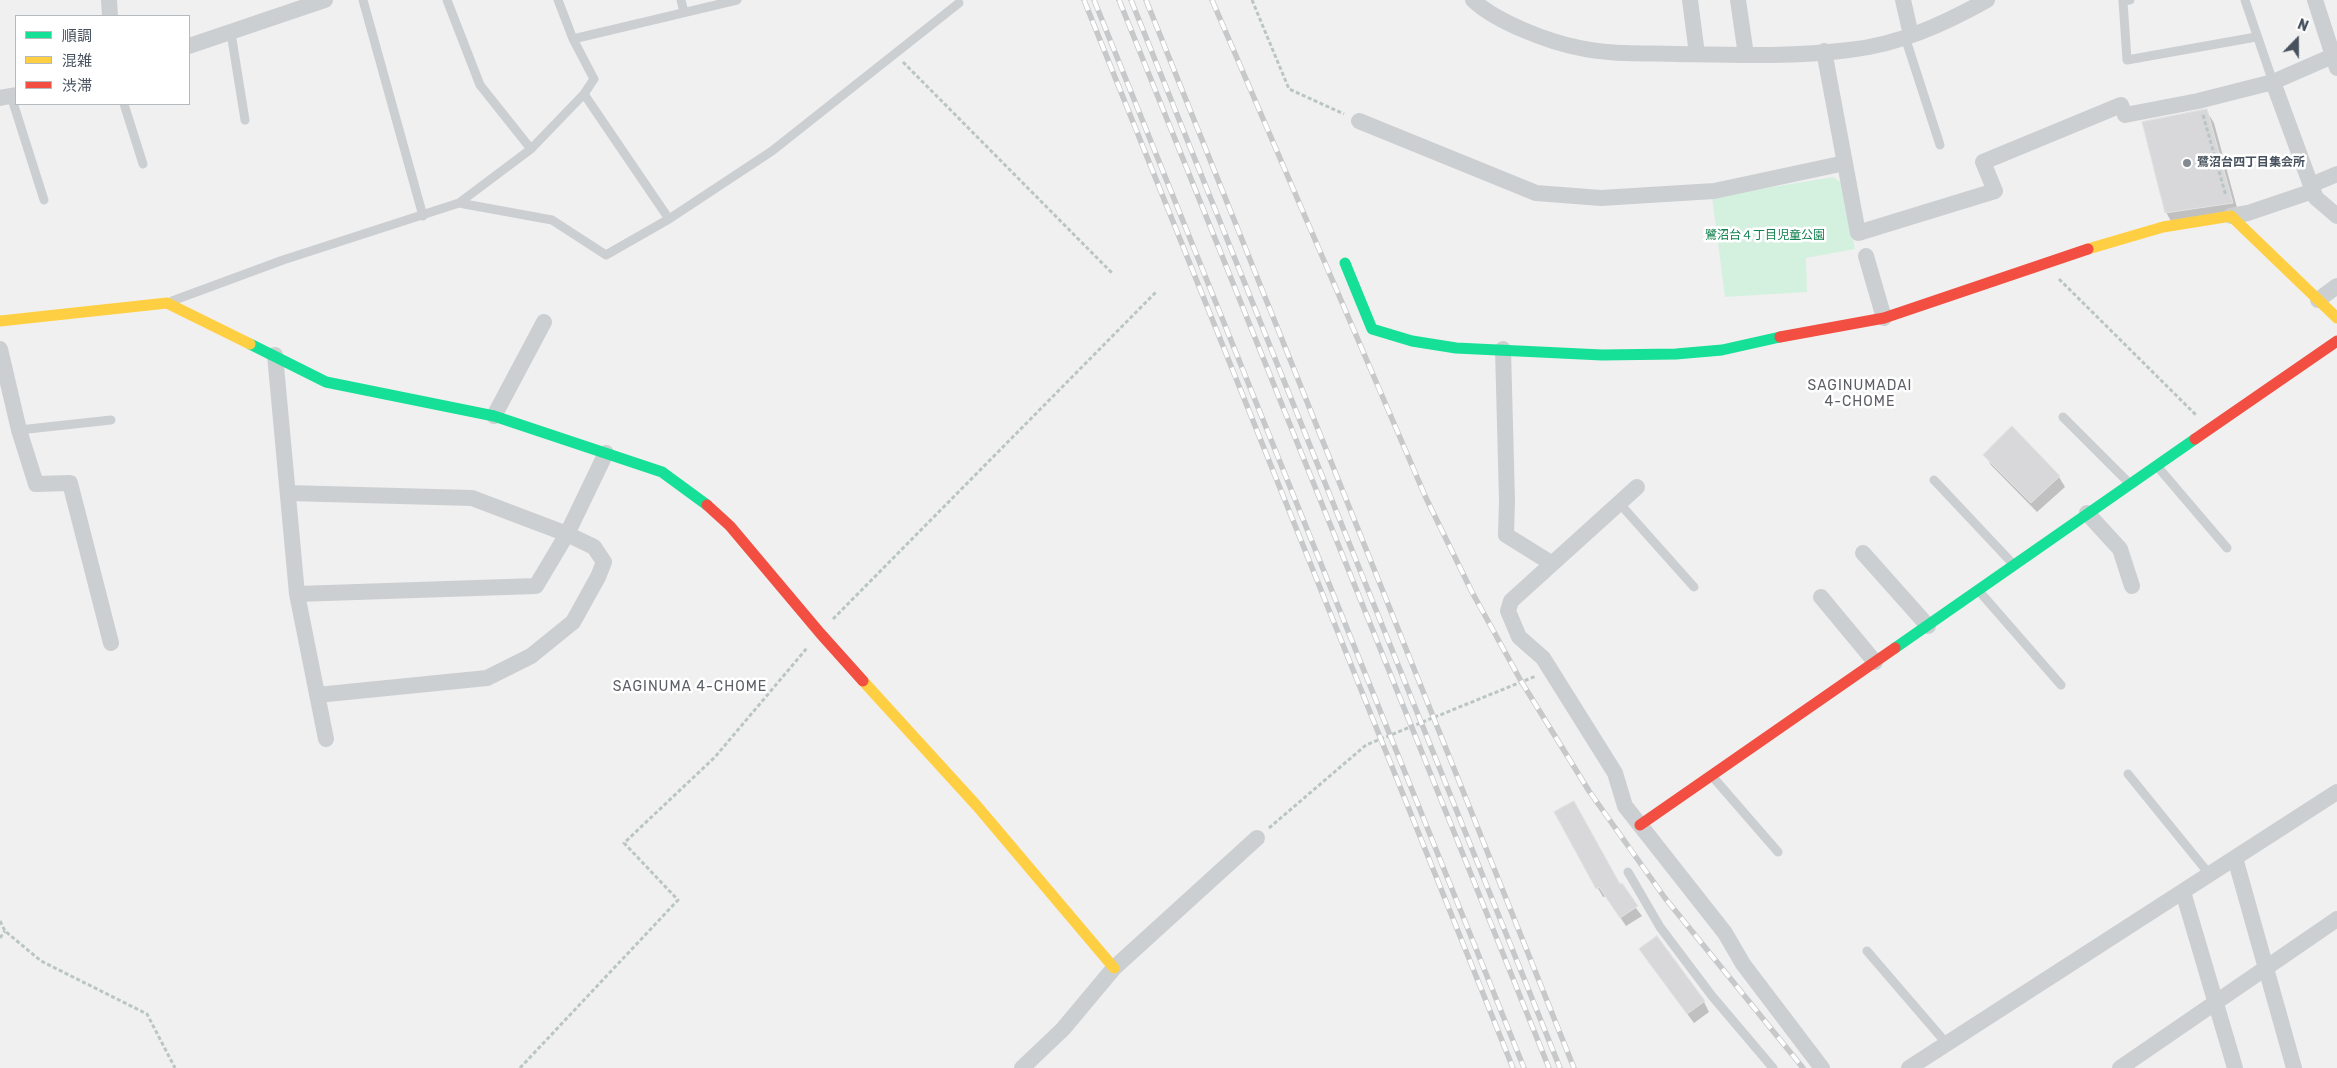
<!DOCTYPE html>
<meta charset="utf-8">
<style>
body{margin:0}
#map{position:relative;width:2337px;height:1068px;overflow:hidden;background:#f1f0f0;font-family:Rubik,"Noto Sans JP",sans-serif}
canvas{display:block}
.legend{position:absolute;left:15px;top:15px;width:175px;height:90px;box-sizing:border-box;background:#fff;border:1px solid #b5babf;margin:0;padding:6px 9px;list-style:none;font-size:15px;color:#47525e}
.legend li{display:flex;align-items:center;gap:10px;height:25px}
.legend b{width:25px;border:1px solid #b5babf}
.north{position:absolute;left:2272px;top:15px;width:50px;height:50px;-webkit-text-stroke:4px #fff;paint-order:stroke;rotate:22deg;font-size:14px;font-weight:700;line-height:20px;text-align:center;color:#47525e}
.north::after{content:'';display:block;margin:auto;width:18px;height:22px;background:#47525e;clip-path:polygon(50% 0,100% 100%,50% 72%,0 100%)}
</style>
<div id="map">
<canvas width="2337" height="1068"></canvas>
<ul class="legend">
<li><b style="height:6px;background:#16e098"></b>順調</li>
<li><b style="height:6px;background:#ffcf43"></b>混雑</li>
<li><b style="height:6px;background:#f24e42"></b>渋滞</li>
</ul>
<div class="north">N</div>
</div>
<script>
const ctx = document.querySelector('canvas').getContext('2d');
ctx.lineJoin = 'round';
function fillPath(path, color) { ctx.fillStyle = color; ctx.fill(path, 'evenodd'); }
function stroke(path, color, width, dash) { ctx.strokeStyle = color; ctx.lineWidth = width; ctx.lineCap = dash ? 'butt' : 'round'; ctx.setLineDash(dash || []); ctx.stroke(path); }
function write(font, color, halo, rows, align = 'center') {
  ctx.font = font + ' Rubik,"Noto Sans JP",sans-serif'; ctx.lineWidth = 5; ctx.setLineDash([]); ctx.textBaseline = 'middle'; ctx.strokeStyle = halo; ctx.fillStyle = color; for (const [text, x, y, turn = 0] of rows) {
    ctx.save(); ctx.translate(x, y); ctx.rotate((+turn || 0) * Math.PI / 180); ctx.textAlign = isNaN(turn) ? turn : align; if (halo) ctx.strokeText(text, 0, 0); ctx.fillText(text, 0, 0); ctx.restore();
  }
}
fillPath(new Path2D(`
 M1833,177L1842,183L1855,249L1806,258L1807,292L1725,297L1712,197Z`), '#d4f1e0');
fillPath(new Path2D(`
 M2206,110L2214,123L2239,215L2173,225L2166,212Z
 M2012,428L2059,477L2065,487L2037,512L1991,465L1985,455Z
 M1555,813L1619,886L1642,916L1626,926L1606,896L1603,897Z
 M1647,960L1704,1002L1709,1012L1694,1023Z`), '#0003');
const building = new Path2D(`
 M2207,109L2233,203L2165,213L2142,122Z
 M2012,426L2060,476L2031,503L1983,455Z
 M1574,801L1620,884L1622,883L1638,906L1620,918L1599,887L1596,889L1554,812Z
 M1657,936L1705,1001L1687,1014L1639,949Z`);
fillPath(building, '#d8d8db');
stroke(building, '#e2e2e3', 1);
stroke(new Path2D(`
 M1252,0L1289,89L1344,114
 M903,62L1113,274
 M2203,115L2226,196
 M2059,279L2197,416
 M833,619L1156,292
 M1269,828L1366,745L1536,676
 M0,921L5,931L41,961L147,1014L175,1068
 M0,938L5,931
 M520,1068L678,900L624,843L715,757L807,648`), '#bac6c3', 3, [4, 2.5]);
stroke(new Path2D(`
 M363,0L423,216
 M447,0L480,85L531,149
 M681,0L684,12
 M2130,0L2123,1L2127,60L2256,37
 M2245,0L2273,82
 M231,33L245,120
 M1905,37L1940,145
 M573,39L737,0
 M584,94L669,219
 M11,96L44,200
 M124,104L143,164
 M459,203L552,220L606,255L669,219L772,151L959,3
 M172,301L283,260L459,203L531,149L584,94L594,79L573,39L558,0
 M2063,417L2129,483
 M19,430L111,420
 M2157,466L2227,548
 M1934,480L2014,565
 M1620,504L1694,587
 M1979,591L2061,685
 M2128,774L2210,875
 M1712,776L1778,852
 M1628,872L1660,927L1712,996L1773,1068
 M1867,951L1947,1044`), '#cccfd1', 9);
stroke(new Path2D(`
 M109,0L110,16
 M1473,0C1496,22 1549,42 1580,48C1612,55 1646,53 1678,54C1734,55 1793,57 1849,50C1898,45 1944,24 1987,0
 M1690,0L1697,54
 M1738,0L1746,55
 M1903,0L1911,35
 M2315,0L2337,68
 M189,46L325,0
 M1824,51L1858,233L1995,191L1983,162L2121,105L2125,115L2198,101L2273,82L2337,54
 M2273,82L2313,191L2316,198L2337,216
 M0,98L16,95
 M1359,121L1536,193L1601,198L1714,191L1845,163
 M2311,185L2337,174
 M2231,216L2248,213L2313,191
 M1866,256L1884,318
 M2318,300L2337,286
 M0,349L19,430L36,484L70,483L111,643
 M1503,349L1507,501L1506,535L1551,563
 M275,355L297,594L326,739
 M494,416L544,322
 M1637,487L1511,601L1508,611L1519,637L1543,658L1615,773L1625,806L1725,933L1743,964L1822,1068
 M288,493L472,498L567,534L594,547L604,562L598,577L573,622L531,656L487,678L317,695
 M2087,513L2120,549L2132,586
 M1863,553L1928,626
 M297,594L536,586L567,534L606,453
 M1821,597L1875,662
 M2235,858L2294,1068
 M2183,892L2235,1068
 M1022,1068L1063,1029L1114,968L1257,838
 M1909,1068L2337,792
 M2120,1068L2337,919`), '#cccfd1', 16);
stroke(new Path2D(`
 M1345,263L1372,329L1412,341L1456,348L1602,355L1676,354L1722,350L1780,337
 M250,344L326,382L494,416L662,472L707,505
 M1895,648L2195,439`), '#16e098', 11);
stroke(new Path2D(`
 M2088,249L2163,227L2231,216L2337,318
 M0,321L167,303L250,344
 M863,681L977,806L1114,968`), '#ffcf43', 11);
stroke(new Path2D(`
 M1780,337L1884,318L2088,249
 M2195,439L2337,341
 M707,505L730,526L820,633L863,681
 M1640,825L1895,648`), '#f24e42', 11);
const rail = new Path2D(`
 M1084,0L1513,1068
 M1094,0L1524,1068
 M1119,0L1549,1068
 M1131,0L1560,1068
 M1146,0L1574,1068
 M1212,0L1426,498L1472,592L1521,681L1589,791L1665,898L1803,1068`);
stroke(rail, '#c6c8ca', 5.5);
stroke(rail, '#fff', 4, [11]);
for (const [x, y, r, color] of [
 [2187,163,5,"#828991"]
]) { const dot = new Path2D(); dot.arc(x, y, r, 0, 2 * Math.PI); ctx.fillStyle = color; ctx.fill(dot); stroke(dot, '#fff', 2); }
write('bold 12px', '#47525e', '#fff', [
 ["鷺沼台四丁目集会所",2197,163]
], 'left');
write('12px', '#148251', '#fff', [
 ["鷺沼台４丁目児童公園",1765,236]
]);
ctx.letterSpacing = '1px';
write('14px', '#5c5f65', '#fff', [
 ["SAGINUMADAI",1860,386],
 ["4-CHOME",1860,402],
 ["SAGINUMA 4-CHOME",690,687]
]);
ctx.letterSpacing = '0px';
</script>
